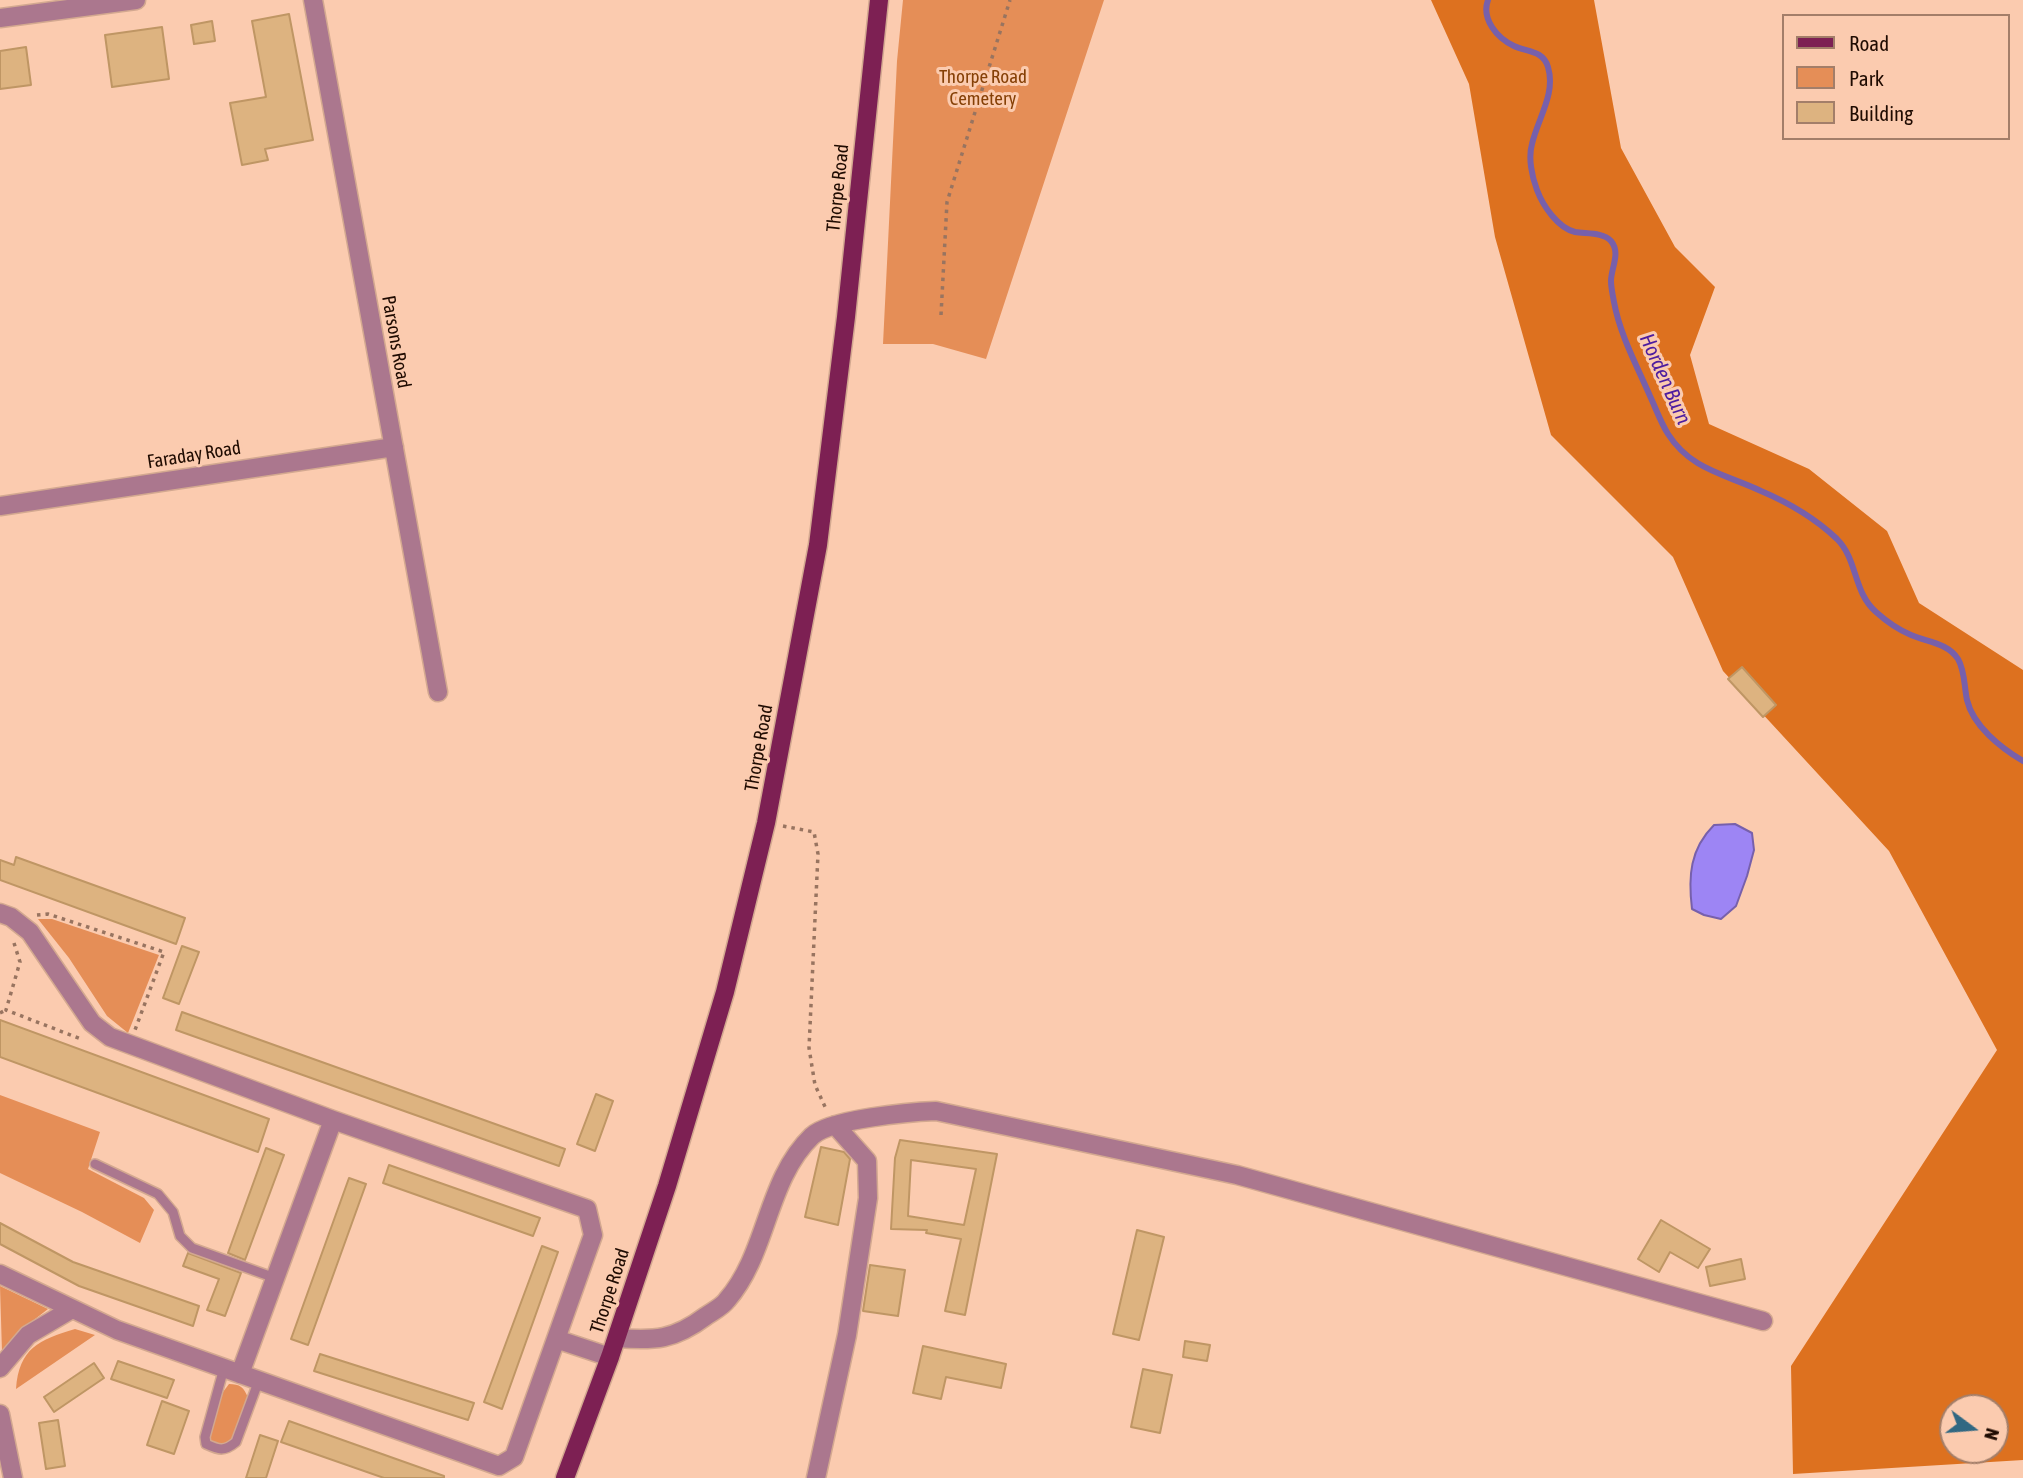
<!DOCTYPE html>
<style>
body{margin:0}
#map{position:relative;width:2023px;height:1478px;overflow:hidden;background:#fbcbaf;font-family:"Asap Condensed",sans-serif}
canvas{display:block}
.legend{position:absolute;left:1782px;top:14px;width:228px;height:126px;box-sizing:border-box;background:#fbcbaf;border:2px solid #a37e69;margin:0;padding:9px 12px;list-style:none;font-size:21px;color:#1f0b01}
.legend li{display:flex;align-items:center;gap:14px;height:35px}
.legend b{width:35px;border:2px solid #a37e69}
.north{position:absolute;left:1939px;top:1394px;width:70px;height:70px;box-sizing:border-box;background:#fbcbaf;border:2px solid #a37e69;border-radius:50%;rotate:106deg;font-size:19px;font-weight:700;line-height:28px;text-align:center;color:#1f0b01}
.north::after{content:'';display:block;margin:auto;width:24px;height:32px;background:#316882;clip-path:polygon(50% 0,100% 100%,50% 72%,0 100%)}
</style>
<div id="map">
<canvas width="2023" height="1478"></canvas>
<ul class="legend">
<li><b style="height:9px;background:#7d2053"></b>Road</li>
<li><b style="height:19px;background:#e58e57"></b>Park</li>
<li><b style="height:19px;background:#ddb380"></b>Building</li>
</ul>
<div class="north">N</div>
</div>
<script>
const ctx = document.querySelector('canvas').getContext('2d');
ctx.lineJoin = 'round';
function fillPath(path, color) { ctx.fillStyle = color; ctx.fill(path, 'evenodd'); }
function stroke(path, color, width, dash) { ctx.strokeStyle = color; ctx.lineWidth = width; ctx.lineCap = dash ? 'butt' : 'round'; ctx.setLineDash(dash || []); ctx.stroke(path); }
function write(font, color, halo, rows, align = 'center') {
  ctx.font = font + ' "Asap Condensed",sans-serif'; ctx.lineWidth = 6; ctx.setLineDash([]); ctx.textBaseline = 'middle'; ctx.strokeStyle = halo; ctx.fillStyle = color; for (const [text, x, y, turn = 0] of rows) {
    ctx.save(); ctx.translate(x, y); ctx.rotate((+turn || 0) * Math.PI / 180); ctx.textAlign = isNaN(turn) ? turn : align; if (halo) ctx.strokeText(text, 0, 0); ctx.fillText(text, 0, 0); ctx.restore();
  }
}
fillPath(new Path2D(`
 M903,0H1104L986,359L933,344H883L897,61Z
 M38,919H52L159,955L128,1033L107,1016L69,958Z
 M0,1095L100,1132L88,1169L144,1198L154,1210L140,1243L82,1212L0,1173Z
 M0,1286L48,1309L21,1330L2,1352Z
 M75,1329L95,1335L16,1389C19,1348 39,1340 75,1329Z
 M229,1384C240,1384 244,1387 248,1398L231,1441L224,1447L212,1443L209,1437L223,1392Z`), '#e58e57');
fillPath(new Path2D(`
 M1431,0H1594L1621,148L1675,247L1715,287L1690,355L1709,424L1809,469L1887,531L1919,603L2023,670V1460L1793,1474L1791,1366L1997,1050L1889,851L1723,671L1673,557L1551,435L1495,237L1469,84ZM1953,1408H1995V1450H1953Z`), '#dd711f');
const water = new Path2D(`
 M1735,824L1752,833L1754,850L1747,876L1736,906L1721,919L1704,915L1692,909C1688,876 1690,849 1714,825Z`);
fillPath(water, '#9d85f4');
stroke(water, '#7760ab', 2);
stroke(new Path2D(`
 M1488,0C1481,19 1497,38 1514,46C1527,52 1543,50 1548,67C1556,94 1538,118 1532,144C1528,158 1532,177 1537,190C1543,206 1558,228 1575,232C1586,234 1603,232 1611,241C1621,253 1611,268 1611,281C1611,288 1613,296 1614,302C1620,335 1637,366 1650,396C1656,409 1661,423 1668,434C1691,470 1725,474 1761,491C1787,502 1816,519 1837,539C1858,560 1853,592 1876,612C1886,621 1899,630 1911,635C1927,642 1948,643 1958,659C1965,671 1964,686 1967,700C1973,726 2001,748 2023,761`), '#7760ab', 6);
const building = new Path2D(`
 M289,14L313,140L265,149L268,160L242,165L230,103L266,97L252,21Z
 M212,21L215,41L194,44L191,25Z
 M162,27L169,79L112,87L105,35Z
 M26,47L31,85L0,89V51Z
 M1742,667L1776,705L1763,717L1728,679Z
 M16,857L185,918L176,944L0,880V860L14,865Z
 M182,946L199,952L179,1004L163,998Z
 M182,1012L565,1149L559,1166L176,1030Z
 M0,1020L269,1119L258,1152L0,1057Z
 M596,1094L613,1101L595,1151L577,1144Z
 M900,1140L997,1154L965,1315L945,1311L961,1239L926,1233L927,1230L891,1229L895,1158ZM911,1160L976,1169L964,1225L908,1216Z
 M821,1147L844,1152L850,1159L838,1225L805,1217Z
 M266,1148L284,1155L245,1260L228,1253Z
 M389,1165L540,1218L533,1236L383,1183Z
 M349,1178L366,1184L308,1345L291,1339Z
 M1661,1220L1710,1249L1698,1268L1670,1252L1659,1272L1638,1259Z
 M0,1223L73,1262L199,1306L193,1326L79,1286L0,1244Z
 M1137,1230L1164,1237L1139,1340L1113,1334Z
 M542,1246L558,1252L502,1409L484,1402Z
 M188,1253L241,1273L225,1316L207,1310L219,1279L183,1266Z
 M1741,1259L1745,1279L1710,1286L1706,1267Z
 M870,1265L905,1270L898,1316L863,1311Z
 M1185,1341L1210,1345L1207,1361L1183,1357Z
 M923,1346L1006,1364L1001,1388L946,1377L941,1399L913,1393Z
 M320,1354L474,1403L468,1420L314,1371Z
 M118,1361L174,1380L167,1398L111,1379Z
 M94,1363L104,1378L54,1412L44,1397Z
 M1143,1369L1172,1375L1160,1433L1131,1427Z
 M162,1401L189,1411L174,1454L147,1445Z
 M58,1420L65,1466L46,1469L39,1423Z
 M289,1421L444,1476V1478H384L281,1442Z
 M260,1435L278,1441L266,1478H246Z`);
fillPath(building, '#ddb380');
stroke(building, '#bf9664', 2);
const service = new Path2D(`
 M95,1164L158,1194L173,1212L180,1236L192,1248L275,1278
 M224,1368L205,1437L206,1444C219,1450 224,1452 236,1442L259,1380`);
const minor = new Path2D(`
 M313,0L438,692
 M0,18L136,0
 M0,506L394,447
 M0,913L11,917L30,932L92,1023L110,1037L333,1120L587,1209L593,1235L556,1339L610,1357
 M0,1274L117,1330L499,1466L514,1457L556,1339
 M617,1338C655,1341 674,1340 706,1316C713,1311 722,1307 727,1300C768,1253 766,1180 812,1136C830,1119 910,1112 936,1111L1237,1175L1763,1321
 M0,1368L28,1335L72,1309
 M240,1374L333,1120
 M0,1414L13,1478
 M816,1478L847,1335L868,1198L867,1161L835,1125`);
const primary = new Path2D(`
 M565,1478L610,1357L667,1186L725,992L766,823L818,545L846,317L879,0`);
stroke(service, '#d3a890', 12);
stroke(minor, '#d3a890', 21);
stroke(primary, '#d3a890', 21);
stroke(new Path2D(`
 M941,315L947,202L1010,0
 M783,826L814,832L818,854L809,1048L815,1085L827,1111
 M37,915L48,914L164,952L135,1030
 M14,943L20,962L6,1010L81,1039
 M0,1013L6,1010`), '#987460', 3.5, [3.5, 5]);
stroke(service, '#ab778e', 9);
stroke(minor, '#ab778e', 18);
stroke(primary, '#7d2053', 18);
write('19px', '#864006', '#fbcbaf', [
 ["Thorpe Road",983,77],
 ["Cemetery",983,99]
]);
write('19px', '#1f0b01', '#fbcbaf', [
 ["Thorpe Road",838,188,-84],
 ["Parsons Road",396,342,80],
 ["Faraday Road",194,455,-9],
 ["Thorpe Road",759,748,-80],
 ["Thorpe Road",610,1291,-72]
]);
write('italic 21px', '#4d1d9f', '#fbcbaf', [
 ["Horden Burn",1665,379,66]
]);
</script>
